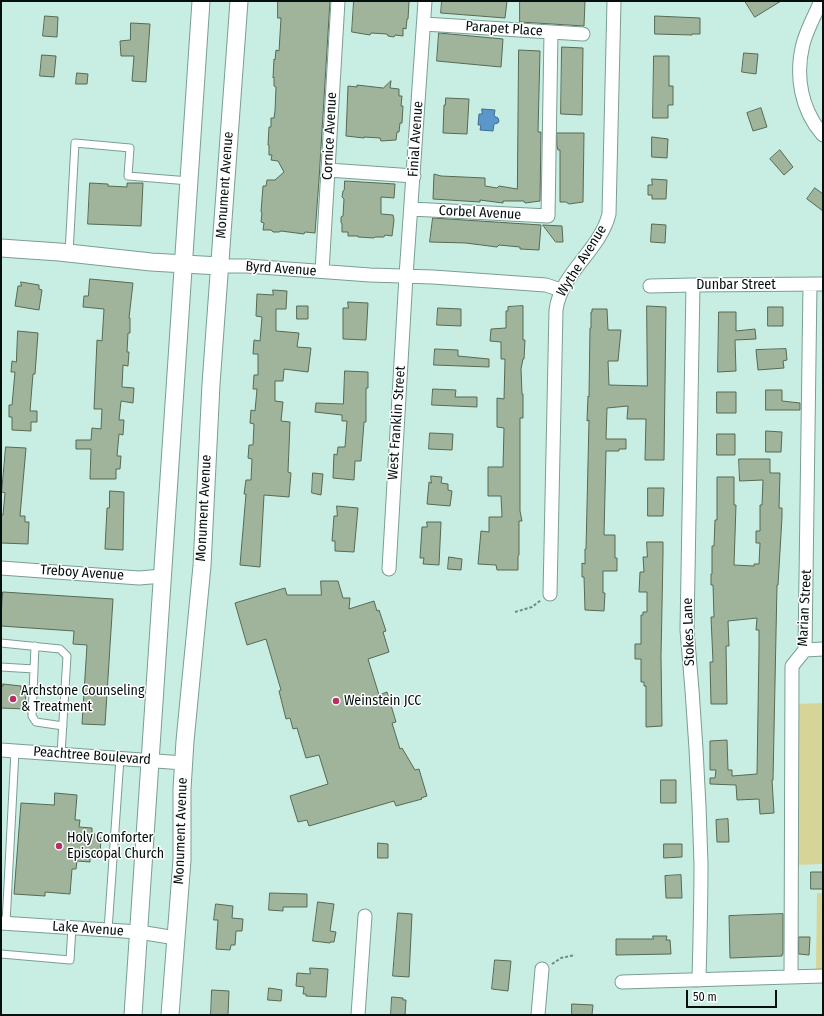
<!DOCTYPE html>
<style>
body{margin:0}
#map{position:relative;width:824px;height:1016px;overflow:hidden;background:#c8eee3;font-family:"Fira Sans Condensed",sans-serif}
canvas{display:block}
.frame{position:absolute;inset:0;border:2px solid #04100d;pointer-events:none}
.scale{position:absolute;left:686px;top:990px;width:91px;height:18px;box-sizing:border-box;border:2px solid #04100d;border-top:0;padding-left:5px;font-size:12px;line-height:14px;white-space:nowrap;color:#04100d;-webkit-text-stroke:3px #fff;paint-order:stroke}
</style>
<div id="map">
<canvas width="824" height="1016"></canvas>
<div class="frame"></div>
<div class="scale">50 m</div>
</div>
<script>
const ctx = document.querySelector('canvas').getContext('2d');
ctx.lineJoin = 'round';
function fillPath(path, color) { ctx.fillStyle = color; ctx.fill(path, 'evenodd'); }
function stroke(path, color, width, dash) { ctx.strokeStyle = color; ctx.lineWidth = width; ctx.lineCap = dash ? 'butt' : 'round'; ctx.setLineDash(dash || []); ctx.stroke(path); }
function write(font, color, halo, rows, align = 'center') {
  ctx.font = font + ' "Fira Sans Condensed",sans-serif'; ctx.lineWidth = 3; ctx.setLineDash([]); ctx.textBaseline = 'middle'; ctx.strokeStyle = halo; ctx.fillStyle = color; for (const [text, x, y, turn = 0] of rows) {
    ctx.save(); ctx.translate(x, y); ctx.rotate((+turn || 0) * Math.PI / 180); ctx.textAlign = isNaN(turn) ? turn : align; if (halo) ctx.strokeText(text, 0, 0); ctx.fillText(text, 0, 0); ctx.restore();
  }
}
fillPath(new Path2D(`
 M823,703V864L795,865L796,704Z
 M817,893H823V970H816Z`), '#d7d497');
const water = new Path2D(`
 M482,109L495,110L494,116L498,118L499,121L498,123L494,124L493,131L480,130L481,125H478L479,114H482Z`);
fillPath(water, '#5a97ca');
stroke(water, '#406e91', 1);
const building = new Path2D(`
 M278,1H330L319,180L315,233L305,232L304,234L281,231L279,232H273L271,230H263L264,223L261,222L262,213L261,212L263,186H266L267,180H275L284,172L278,161L271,160L272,155H269V145H268L269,127H271V118H274L275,111L276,87L274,86V77L273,78L274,59L275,60L276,50L279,51L281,18H278Z
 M354,1H408L409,2L408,19H407L406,29L403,28V36L395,35L394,37L388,36L387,34L371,33L370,35L352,32Z
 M442,1H507L505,18L441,13Z
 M520,1H585L584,26L520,22Z
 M745,1H781L755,17Z
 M45,16L58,17L57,37L43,36Z
 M655,16L700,18V34H692V35L655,34Z
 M131,23L150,24L146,82L132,81L134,56H121L120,41L130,40Z
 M439,33L503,39L501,67L437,61Z
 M562,47L583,48L582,115L561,114Z
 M519,50L540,51L538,132H541L540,201L525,203L524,201H503V203L480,200V202L433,199L434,174L441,176L485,178V186L497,188L499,186L517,189Z
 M744,53L758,54L756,74L742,72Z
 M42,55L56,56L54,77L40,76Z
 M654,56H669V86H673V105H668V118H653Z
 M77,73L88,74L87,84H76Z
 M391,81L390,88L399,89V96H402L401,106H403L402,123H400L399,132H397L396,140L381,141L380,138L364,137V138L346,136L348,86L357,87V85L383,88Z
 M446,98L469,99L467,134L443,133L444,105H445Z
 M761,108L767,127L753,131L747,113Z
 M557,133H584L583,202L569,204L566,202H560V150H558L557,146Z
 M652,137L668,139L667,158L652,157Z
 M780,150L793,167L784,175L770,159Z
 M652,179L667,180L666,199H652V195H648V185H652Z
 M345,181L395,184L394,198L381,197V214L393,215L394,220L392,236L385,235L384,237H375L374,238L358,237V236H348V232H342V224L341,222V217L343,216L344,199L342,197L343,191L344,190Z
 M90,183L108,184V186L127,187V183H143L141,226L88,224Z
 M815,188L823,194V211L807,199Z
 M433,218L541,225L539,250L520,249V247L499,245L497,247L466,243L430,242Z
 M652,224L666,225L665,243L651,242Z
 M543,225L562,226L563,242H556Z
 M90,279L133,283L129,318H130V333H128L127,352H129L128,366L123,365L122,387L134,388L133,403L121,401L119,420H124L123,435L119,434L117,456H121L120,469H116V479H90L91,449H76V440H91L92,428L101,429L102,409H94L97,340L102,341L104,309L83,307L84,296H88Z
 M21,282L39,285V289L42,290L39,310L15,306L18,286H21Z
 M273,290L287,291L286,309H276V331L299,333L297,347L311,348L308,372L284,369L283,381H275V401L283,402L281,421L290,422L288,472L291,473L289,497L264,495L260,567L240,565L246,494H244L246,480H251L252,459L248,458L249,445H253L254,424L250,423L251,410L255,411L257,389H253L254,375H258V354H253L254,340L260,341L262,317L256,316L257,294L273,295Z
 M348,302L368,303L366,340L343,339V308H348Z
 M297,306H308V319H297Z
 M523,306V340H525L524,359H523L521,369L522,394H523V418H520V511L522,521H519V555L518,556V570H497L496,565L478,564L481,531L489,532V517H502L501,496H488V467H503L504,428L497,427V398L504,399L505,359H501V342L490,341L491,329L506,328V311H508V307Z
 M647,306L666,307L664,460H645L646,419H627L628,406L607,408L606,439H626V449H619V451H606L604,535H615V558H617V571H603V593H605L604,611L585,610L584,577H582V563L585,564V549H586L589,420L587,421L588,396L589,397L590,328H591V312H592V309H607L608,330H621L618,361H608L609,385L647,386Z
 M768,307H783V326H768Z
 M438,308L461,309V326L437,325Z
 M719,312H736V331L755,329L756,339L735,340L736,371L718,372Z
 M18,331L38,333L35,374H33L30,411H37V422H31V431L12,430V417H9V405H12L15,372H11L12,361L16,362Z
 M435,349L458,350V356L489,359V367L434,365Z
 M786,349L787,360L783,361L784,368L758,370L756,350Z
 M345,371L368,372V388H366V422H364L361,461H355L354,480L333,478L334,454L337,455L338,447H345L347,421H342V415L315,412L316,403L343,404Z
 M433,389L456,390L455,397H477V407L432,405Z
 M766,390H782V401L800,403V410H766Z
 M717,392H736V413H717Z
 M766,431L782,432L781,452H766Z
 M430,433L453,434L452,450L429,449Z
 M717,434H735V455H717Z
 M6,447L26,448L20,516H25V522H29L28,544L1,543V515H3L5,493L2,492Z
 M739,459H770V473H780L779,508H782V517L778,585H777L773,780H772L774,813L760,814L759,799L737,800L736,785L710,784V778H715L716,770H710V741L727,740L728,770H732V776L757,774L759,648V630H756L757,618L728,621L729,646H726L727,704H711L710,662H713L711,617H714L713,585H711V574H712V546H714L715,520H717V477H734V505H736L734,565L754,566V564H759L760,543H756V531H760V505H762L763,480L740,481Z
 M313,473L323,474L321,495L312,493Z
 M431,476L442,477L441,483L448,484V490L452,491L450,506L427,504L429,482L431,483Z
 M648,488H664L663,516H648Z
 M110,491L124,492L123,550L105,549L107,508H109Z
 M337,506L358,508L354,552L335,551V541H332L334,516H337Z
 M427,522H441L439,565L423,564L424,558H420L422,527H427Z
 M647,542H663V554L661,657L662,726L646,727V686H644V682H641V659H635V644H641V615H643V612H647V592H639L640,572H644L643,557H647Z
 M449,557L462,559L461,570L448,569Z
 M321,581H338L343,598H350L349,609L374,601L377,611L379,610L386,631L383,632L389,652L368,659L379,695L387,692L396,722L392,723L400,749L402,748L415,770L419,769L427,796L421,798L422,799L396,806L394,801L309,826L307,820L298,822L290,796L328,784L319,755L306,758L297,728L293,729L290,718L286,719L279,691L281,690L266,639L247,645L235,603L285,588L287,595H321Z
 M3,592L113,599L105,725L82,724L87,645L73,644L74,631L1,626Z
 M3,684L21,686V690H26L25,709L1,708V686H3Z
 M661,780H676V803H661Z
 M55,793L77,795L75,820H80L79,827L92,828V834H95V838H101L100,854L94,853V857H90V862L77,861L76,869H72L70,894L45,892V896L14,894L21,803L54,805Z
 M728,819L729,842H717L716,820Z
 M378,843L388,844V858H378Z
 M664,844H682V857L664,858Z
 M811,872H823V889H811Z
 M681,875L682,898H666L665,876Z
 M270,893L307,894V907H283V911L269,910Z
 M318,902L334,904L330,931L336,932L334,942H330V943L313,941Z
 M216,904L233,906L232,918L243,919L242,931H236L235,945H231L230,950L216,949L218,920H214Z
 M398,913L412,914L409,977L393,976Z
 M783,914V954H782V956L730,958L729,916Z
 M653,936H667L666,940H670L671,954L616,955V939H653Z
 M799,937H810L809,955L799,954Z
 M495,960L511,961L508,991L492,989Z
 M310,968L328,969L326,997L306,996V994H303L304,987L296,986L297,973L310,974Z
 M269,988L282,990L281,1001L268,1000Z
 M212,990L229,991L228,1015H211Z
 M392,997L403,998V1000H406L405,1015H391Z
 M572,1004L593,1005L592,1015H572Z`);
fillPath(building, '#9fb49b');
stroke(building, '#566a53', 1);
const service = new Path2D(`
 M69,253L75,143L130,148L128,176L189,181
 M1,643L60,649L67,656L61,754
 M35,646L32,716L36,722L63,726
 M1,667L34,669
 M6,923L15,751
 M108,930L120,758
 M1,954L70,960L72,927`);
const minor = new Path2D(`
 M821,1C815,15 807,29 803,44C795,76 801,110 823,135
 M424,24L583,34
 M328,170L414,176
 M411,209L548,216L551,32
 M219,266H247L370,275L433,277L546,285L561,290
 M322,271L338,1
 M693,285L687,630C694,707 699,786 701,864C701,902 700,941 699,980
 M650,286L693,285L823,284
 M1,568L139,578L163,576
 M389,569L406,276L425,1
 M550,594L556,310C561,272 600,251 609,214L614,1
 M805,650L823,649
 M1,750L184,763
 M1,923L139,932L176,938
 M791,977L792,666L805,650L810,284
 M622,982L823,976
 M358,1015L365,916
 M538,1015L542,969`);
const tertiary = new Path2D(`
 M1,248L59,252L151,262L219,266
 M133,1015L201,1
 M170,1015L182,860V789L185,741L202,566L211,384L239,1`);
stroke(service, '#7a9e94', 9);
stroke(minor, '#7a9e94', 15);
stroke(tertiary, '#7a9e94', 19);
stroke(new Path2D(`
 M515,612L532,607L541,600
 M552,964L561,958L575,955`), '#6f8981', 2, [3, 2]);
stroke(service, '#fff', 7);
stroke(minor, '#fff', 13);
stroke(tertiary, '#fff', 17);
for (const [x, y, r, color] of [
 [13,699,4,"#b92e67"],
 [336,701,4,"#b92e67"],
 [59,846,4,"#b92e67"]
]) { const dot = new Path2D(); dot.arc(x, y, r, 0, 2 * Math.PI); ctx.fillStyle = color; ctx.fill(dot); stroke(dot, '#fff', 1.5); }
write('14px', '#04100d', '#fff', [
 ["Parapet Place",504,29,4],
 ["Cornice Avenue",330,136,-87],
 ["Finial Avenue",416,139,-86],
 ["Monument Avenue",225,185,-86],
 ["Corbel Avenue",480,213,3],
 ["Wythe Avenue",582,261,-58],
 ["Byrd Avenue",281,269,4],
 ["Dunbar Street",736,285],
 ["West Franklin Street",397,423,-86],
 ["Monument Avenue",204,508,-87],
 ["Treboy Avenue",82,573,4],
 ["Marian Street",805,608,-87],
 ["Stokes Lane",689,632,-92],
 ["Peachtree Boulevard",92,756,4],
 ["Monument Avenue",181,831,-88],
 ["Lake Avenue",88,929,4]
]);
write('14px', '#04100d', '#fff', [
 ["Archstone Counseling",21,691],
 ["& Treatment",21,707],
 ["Weinstein JCC",344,701],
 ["Holy Comforter",67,838],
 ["Episcopal Church",67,854]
], 'left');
</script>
